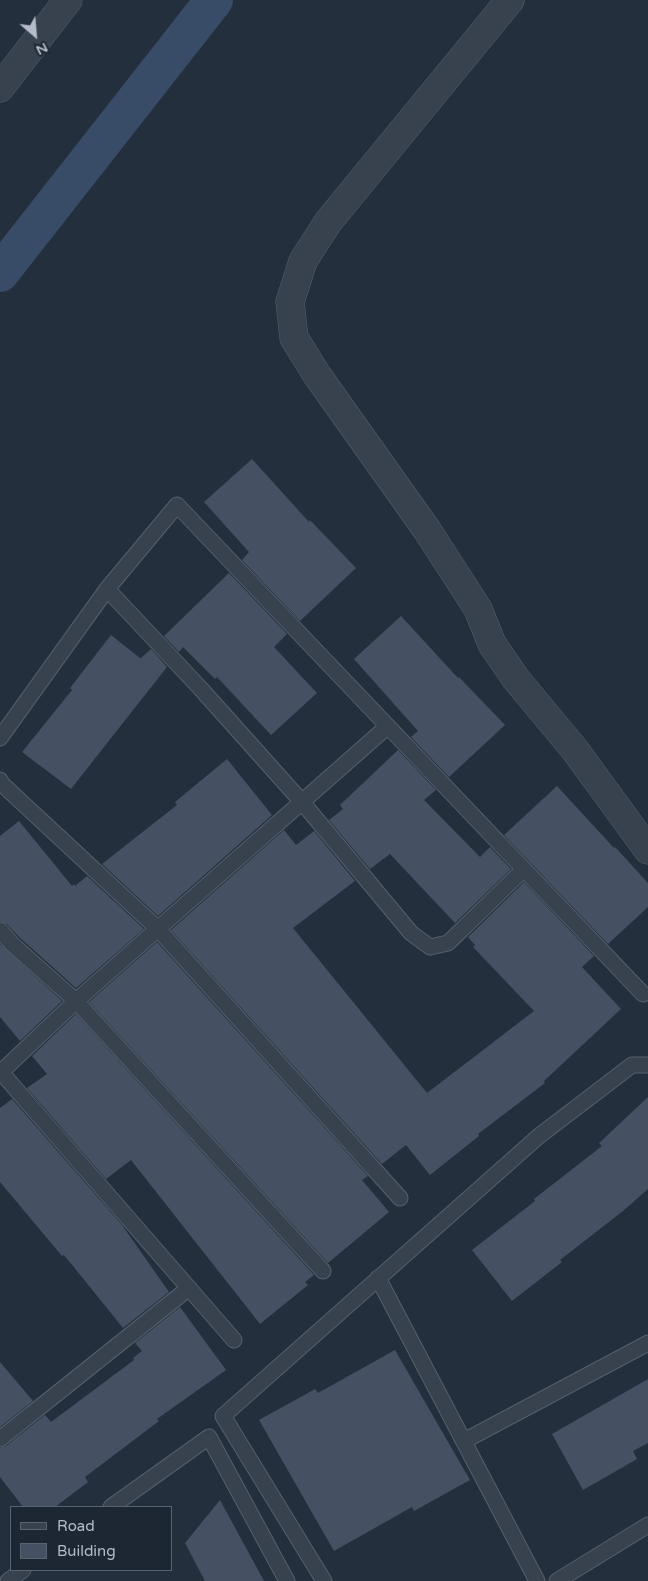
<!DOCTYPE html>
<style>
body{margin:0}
#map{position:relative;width:648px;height:1581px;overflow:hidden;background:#242f3e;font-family:"Varela Round",sans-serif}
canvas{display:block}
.legend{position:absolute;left:10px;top:1506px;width:162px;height:65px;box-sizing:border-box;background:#1d2633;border:1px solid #59626f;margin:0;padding:6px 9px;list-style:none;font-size:15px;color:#b4bcc9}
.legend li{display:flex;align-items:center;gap:10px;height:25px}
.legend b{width:25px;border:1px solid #59626f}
.north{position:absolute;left:10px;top:10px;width:50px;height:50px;-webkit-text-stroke:4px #1d2633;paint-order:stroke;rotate:153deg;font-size:14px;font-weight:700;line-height:20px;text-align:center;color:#b4bcc9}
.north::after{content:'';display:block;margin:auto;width:18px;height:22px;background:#b4bcc9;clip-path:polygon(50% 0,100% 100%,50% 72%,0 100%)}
</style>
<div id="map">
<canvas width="648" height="1581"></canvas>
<ul class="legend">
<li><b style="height:6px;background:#38414e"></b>Road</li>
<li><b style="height:14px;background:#455162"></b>Building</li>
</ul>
<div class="north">N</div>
</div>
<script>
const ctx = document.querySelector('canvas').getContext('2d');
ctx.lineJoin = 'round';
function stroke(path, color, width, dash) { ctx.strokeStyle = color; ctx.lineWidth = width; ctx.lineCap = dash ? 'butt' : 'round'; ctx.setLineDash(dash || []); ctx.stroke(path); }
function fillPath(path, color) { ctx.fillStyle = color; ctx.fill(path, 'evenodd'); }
stroke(new Path2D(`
 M0,273L214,0`), '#394c67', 38);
fillPath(new Path2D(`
 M252,459L309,522L310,520L356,568L300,621L242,560L249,552L204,502Z
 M229,573L287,634L274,647L317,693L271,735L217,677L215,679L183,647L179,652L164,636Z
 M401,616L458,678L459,677L505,725L449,777L411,737L418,731L354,659Z
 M111,635L140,658H141L151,649L167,667L71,789L22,752L72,690L70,688Z
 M398,750L436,790L424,800L480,857L490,847L511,869L455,923L390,854L370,869L329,820L343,809L340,805Z
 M227,759L272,815L158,916L102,864L177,805L175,802Z
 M557,786L614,848L615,847L648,883V907L608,944L504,835Z
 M19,821L72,886L74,884L75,886L87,876L144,929L76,988L19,937L7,924L0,921V836Z
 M284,830L296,845L314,831L355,881L293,928L427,1093L534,1011L473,947L475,945L468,937L524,882L594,956L582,967L621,1009L544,1081L545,1083L478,1134L479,1136L430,1175L406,1145L382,1164L171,930Z
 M157,942L368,1176L362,1180L389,1212L328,1263L89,1002Z
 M0,944L62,1001L20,1041L0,1017Z
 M76,1014L314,1275L305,1282L308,1285L260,1324L131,1160L106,1179L27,1088L47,1074L32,1056Z
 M648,1097V1189L623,1211L560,1260L562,1262L512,1301L472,1250L535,1201L534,1199L602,1146L599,1143Z
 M12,1099L122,1225L169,1292L123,1328L64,1255L62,1256L0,1182V1108Z
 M180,1307L226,1370L157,1419L159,1421L85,1477L88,1482L55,1507H23L0,1477V1448L6,1446L45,1415L51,1422L134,1360L133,1358L142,1351L135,1343Z
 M395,1350L470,1480L414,1511L412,1507L334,1551L259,1420L315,1389L318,1393Z
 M0,1362L33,1401L0,1427Z
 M648,1379V1443L633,1451L637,1459L583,1490L552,1434Z
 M220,1500L264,1581H205L185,1543Z`), '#455162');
const service = new Path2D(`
 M0,738L107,589
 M0,780L2,784L158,929L400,1198
 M524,869L448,943L430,947L411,933L302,802L201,689L107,589L177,505L643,994
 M0,930L12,944L76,1001L323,1271
 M1,1072L234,1340
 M0,1073L76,1001L388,726
 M378,1278L537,1581
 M0,1439L189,1288
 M464,1441L648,1343
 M111,1507L209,1437L287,1581
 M8,1581L23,1570
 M324,1581L223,1416L539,1136L632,1065H648
 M557,1581L648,1525`);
const minor = new Path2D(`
 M510,0L328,222L303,261L290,302L294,338L317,375L427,530L478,609L492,644L516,679L575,750L648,850`);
const tertiary = new Path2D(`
 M0,88L68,0`);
stroke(service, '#565f6c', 17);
stroke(minor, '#565f6c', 29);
stroke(tertiary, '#565f6c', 29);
stroke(service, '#38414e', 15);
stroke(minor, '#38414e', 28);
stroke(tertiary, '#38414e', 28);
</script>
